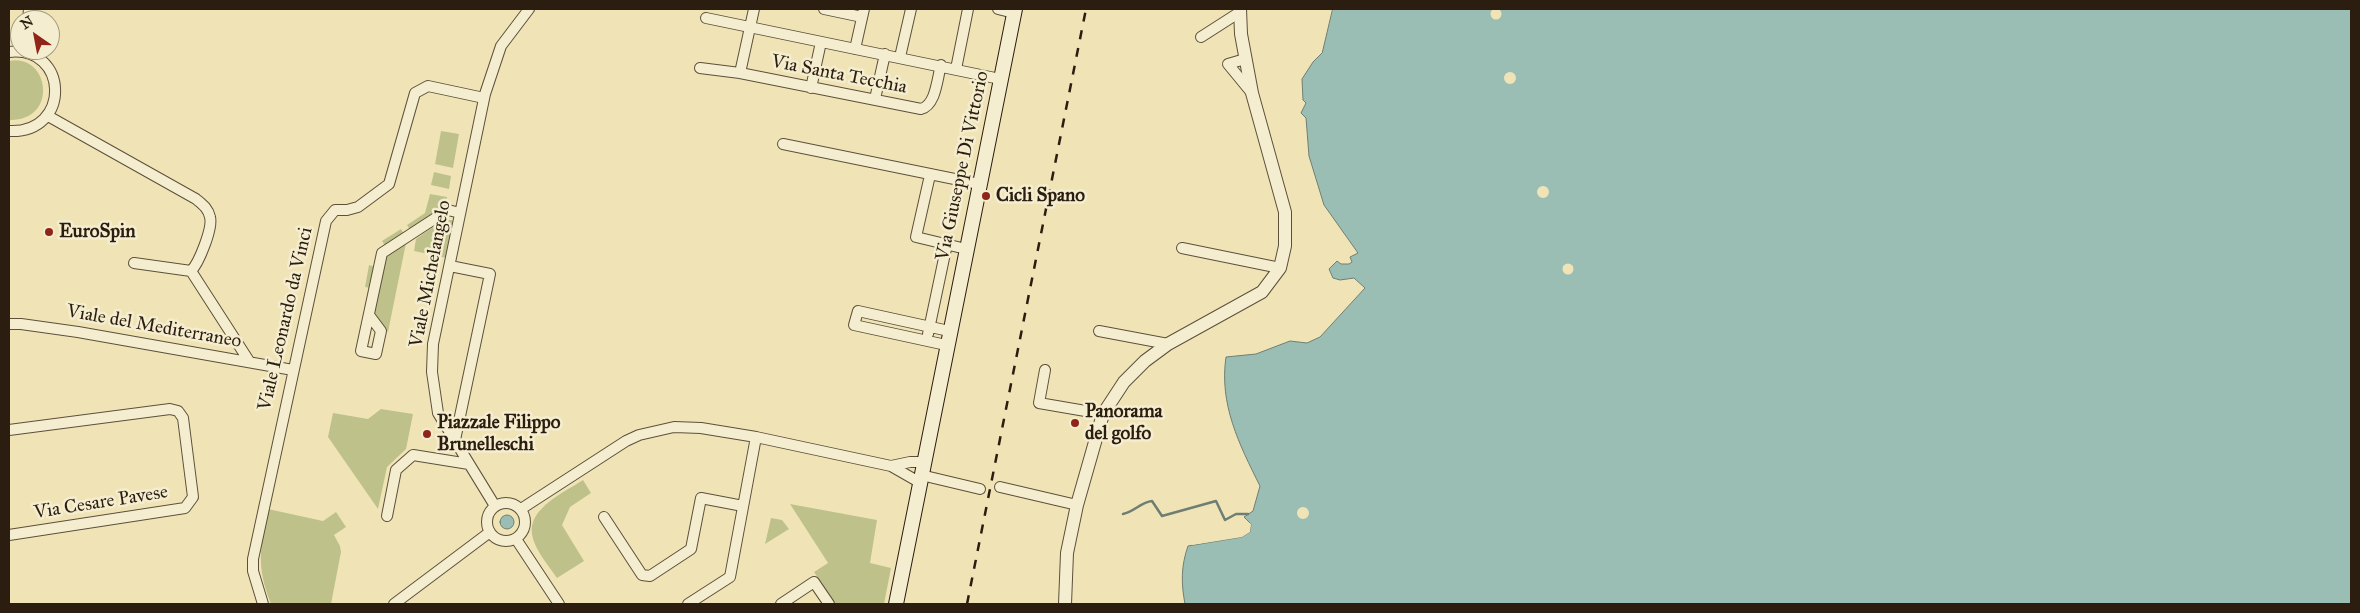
<!DOCTYPE html>
<style>
body{margin:0}
#map{position:relative;width:2360px;height:613px;overflow:hidden;background:#f0e4b7;font-family:"IM FELL Great Primer",serif}
canvas{display:block}
.frame{position:absolute;inset:0;border:10px solid #2b1e10;pointer-events:none}
.north{position:absolute;left:10px;top:10px;width:50px;height:50px;box-sizing:border-box;background:#f5edd0;border:1px solid #a49a83;border-radius:50%;rotate:327deg;font-size:14px;font-weight:700;line-height:20px;text-align:center;color:#2b1e10}
.north::after{content:'';display:block;margin:auto;width:18px;height:22px;background:#8f2418;clip-path:polygon(50% 0,100% 100%,50% 72%,0 100%)}
</style>
<div id="map">
<canvas width="2360" height="613"></canvas>
<div class="frame"></div>
<div class="north">N</div>
</div>
<script>
const ctx = document.querySelector('canvas').getContext('2d');
ctx.lineJoin = 'round';
function fillPath(path, color) { ctx.fillStyle = color; ctx.fill(path, 'evenodd'); }
function stroke(path, color, width, dash) { ctx.strokeStyle = color; ctx.lineWidth = width; ctx.lineCap = dash ? 'butt' : 'round'; ctx.setLineDash(dash || []); ctx.stroke(path); }
function write(font, color, halo, rows, align = 'center') {
  ctx.font = font + ' "IM FELL Great Primer",serif'; ctx.lineWidth = 5; ctx.setLineDash([]); ctx.textBaseline = 'middle'; ctx.strokeStyle = halo; ctx.fillStyle = color; for (const [text, x, y, turn = 0] of rows) {
    ctx.save(); ctx.translate(x, y); ctx.rotate((+turn || 0) * Math.PI / 180); ctx.textAlign = isNaN(turn) ? turn : align; if (halo) ctx.strokeText(text, 0, 0); ctx.fillText(text, 0, 0); ctx.restore();
  }
}
fillPath(new Path2D(`
 M9,61C50,53 59,122 9,120Z
 M441,131L459,134L453,168L435,164Z
 M434,172L451,176L449,189L431,185Z
 M430,194L447,197L445,207L410,230L407,225L425,213Z
 M443,220H452L454,224L447,258L414,251L416,239Z
 M401,229L404,234L386,247L382,241Z
 M406,243L388,332L374,313L387,255Z
 M369,265L375,267L371,288L365,287Z
 M381,409L413,414L406,449L387,467L378,509L328,437L333,413L368,419Z
 M583,480L591,493L570,507L562,525L584,561L557,578C549,566 534,549 532,534C528,508 565,492 583,480Z
 M790,504L877,520L870,563L891,568L884,604H835L814,572L828,563Z
 M268,509L323,521L336,512L346,527L334,535L340,546L341,552L331,604H271C256,565 260,549 268,509Z
 M771,518L782,520L789,529L765,544Z`), '#bec28a');
const water = new Path2D(`
 M1333,9H2351V604H1185C1181,583 1181,566 1188,546L1242,537L1250,532L1251,524L1244,517L1253,511L1260,486C1239,444 1219,404 1226,357L1256,354L1290,341L1307,343L1320,337L1365,288L1354,278L1340,280L1333,278L1329,269L1337,261L1341,264H1349L1352,262L1350,257L1358,253L1324,205L1309,156L1306,118L1301,113L1306,103L1303,100L1302,79L1313,62L1322,53Z
 M500 522a7 7 0 1 1 14 0a7 7 0 1 1-14 0Z`);
fillPath(water, '#9bbeb4');
stroke(water, '#6e7e72', 1);
fillPath(new Path2D(`
 M1490.5 14a5.5 5.5 0 1 1 11 0a5.5 5.5 0 1 1-11 0Z
 M1504 78a6 6 0 1 1 12 0a6 6 0 1 1-12 0Z
 M1537 192a6 6 0 1 1 12 0a6 6 0 1 1-12 0Z
 M1562.5 269a5.5 5.5 0 1 1 11 0a5.5 5.5 0 1 1-11 0Z
 M1297 513a6 6 0 1 1 12 0a6 6 0 1 1-12 0Z
 M1241,517L1251,524L1250,532L1242,537L1192,545L1193,542L1241,534L1248,531L1249,525Z`), '#f0e4b7');
stroke(new Path2D(`
 M1123,514C1134,512 1141,502 1152,501L1162,516L1216,501L1225,520L1236,514H1248`), '#6e7e72', 2.5);
const minor = new Path2D(`
 M824,9L862,17
 M998,9L1014,13
 M706,18L1000,79
 M28,20L29,9
 M1201,37L1240,12
 M855,49L864,9
 M9,52C69,45 72,134 9,131
 M900,57L911,9
 M1245,59L1228,64L1251,92
 M700,68L740,73L921,109C936,105 937,79 941,65
 M956,69L968,9
 M740,73L754,9
 M811,88L821,42
 M875,99L885,54
 M48,116L196,199C202,204 208,208 210,217C213,228 199,263 191,271L249,361
 M783,144L979,184
 M930,175L916,237L966,249
 M1182,248L1280,268
 M134,263L191,271
 M450,266L490,274L455,440
 M369,315L381,331L376,354L361,351L382,253L448,210L460,213
 M9,324H21L78,332L293,370
 M1099,331L1168,344
 M928,334L947,244
 M946,345L854,325L858,311L949,331
 M1045,370L1039,403L1103,414
 M9,430L170,409L178,411L183,418L193,497L185,508L9,535
 M891,466L910,462H923
 M921,475L980,489
 M1000,487L1077,505
 M487 522a19 19 0 1 1 38 0a19 19 0 1 1-38 0Z
 M495,506L438,413L432,372L433,344L485,94L501,46L529,9
 M521,509L626,441L639,435L674,427L701,428L756,437L891,466L919,482
 M387,516L396,470L413,455L469,464
 M604,517L642,575L650,576L691,549L701,498L743,506
 M516,539L559,604
 M263,604L253,571V559L326,221L335,210H347L358,207L389,184L415,93L428,86L484,98
 M394,604L490,532
 M688,604L730,577L756,437
 M781,604L814,582L829,604`);
const tertiary = new Path2D(`
 M1065,604L1067,553L1077,505L1103,414L1124,382L1145,361L1168,344L1262,292L1280,268L1285,246V212L1252,93L1241,34L1240,9`);
const secondary = new Path2D(`
 M896,604L1015,9`);
stroke(minor, '#5c503a', 12);
stroke(tertiary, '#5c503a', 14);
stroke(secondary, '#2b1e10', 16);
stroke(minor, '#f5edd0', 10);
stroke(tertiary, '#f5edd0', 12);
stroke(secondary, '#f5edd0', 14);
stroke(new Path2D(`
 M967,604L1086,9`), '#2b1e10', 2.5, [9, 9]);
for (const [x, y, r, color] of [
 [986,196,5,"#8f2418"],
 [49,232,5,"#8f2418"],
 [1075,423,5,"#8f2418"],
 [427,434,5,"#8f2418"]
]) { const dot = new Path2D(); dot.arc(x, y, r, 0, 2 * Math.PI); ctx.fillStyle = color; ctx.fill(dot); stroke(dot, '#f5edd0', 2); }
write('19px', '#2b1e10', '#f5edd0', [
 ["Via Santa Tecchia",839,75,11],
 ["Via Giuseppe Di Vittorio",963,166,-78],
 ["Viale Michelangelo",431,274,-79],
 ["Viale Leonardo da Vinci",286,319,-77],
 ["Viale del Mediterraneo",154,327,10],
 ["Via Cesare Pavese",101,503,-9]
]);
write('bold 19px', '#2b1e10', '#f5edd0', [
 ["Cicli Spano",996,196],
 ["EuroSpin",59,232],
 ["Panorama",1085,412],
 ["del golfo",1085,434],
 ["Piazzale Filippo",437,423],
 ["Brunelleschi",437,445]
], 'left');
</script>
